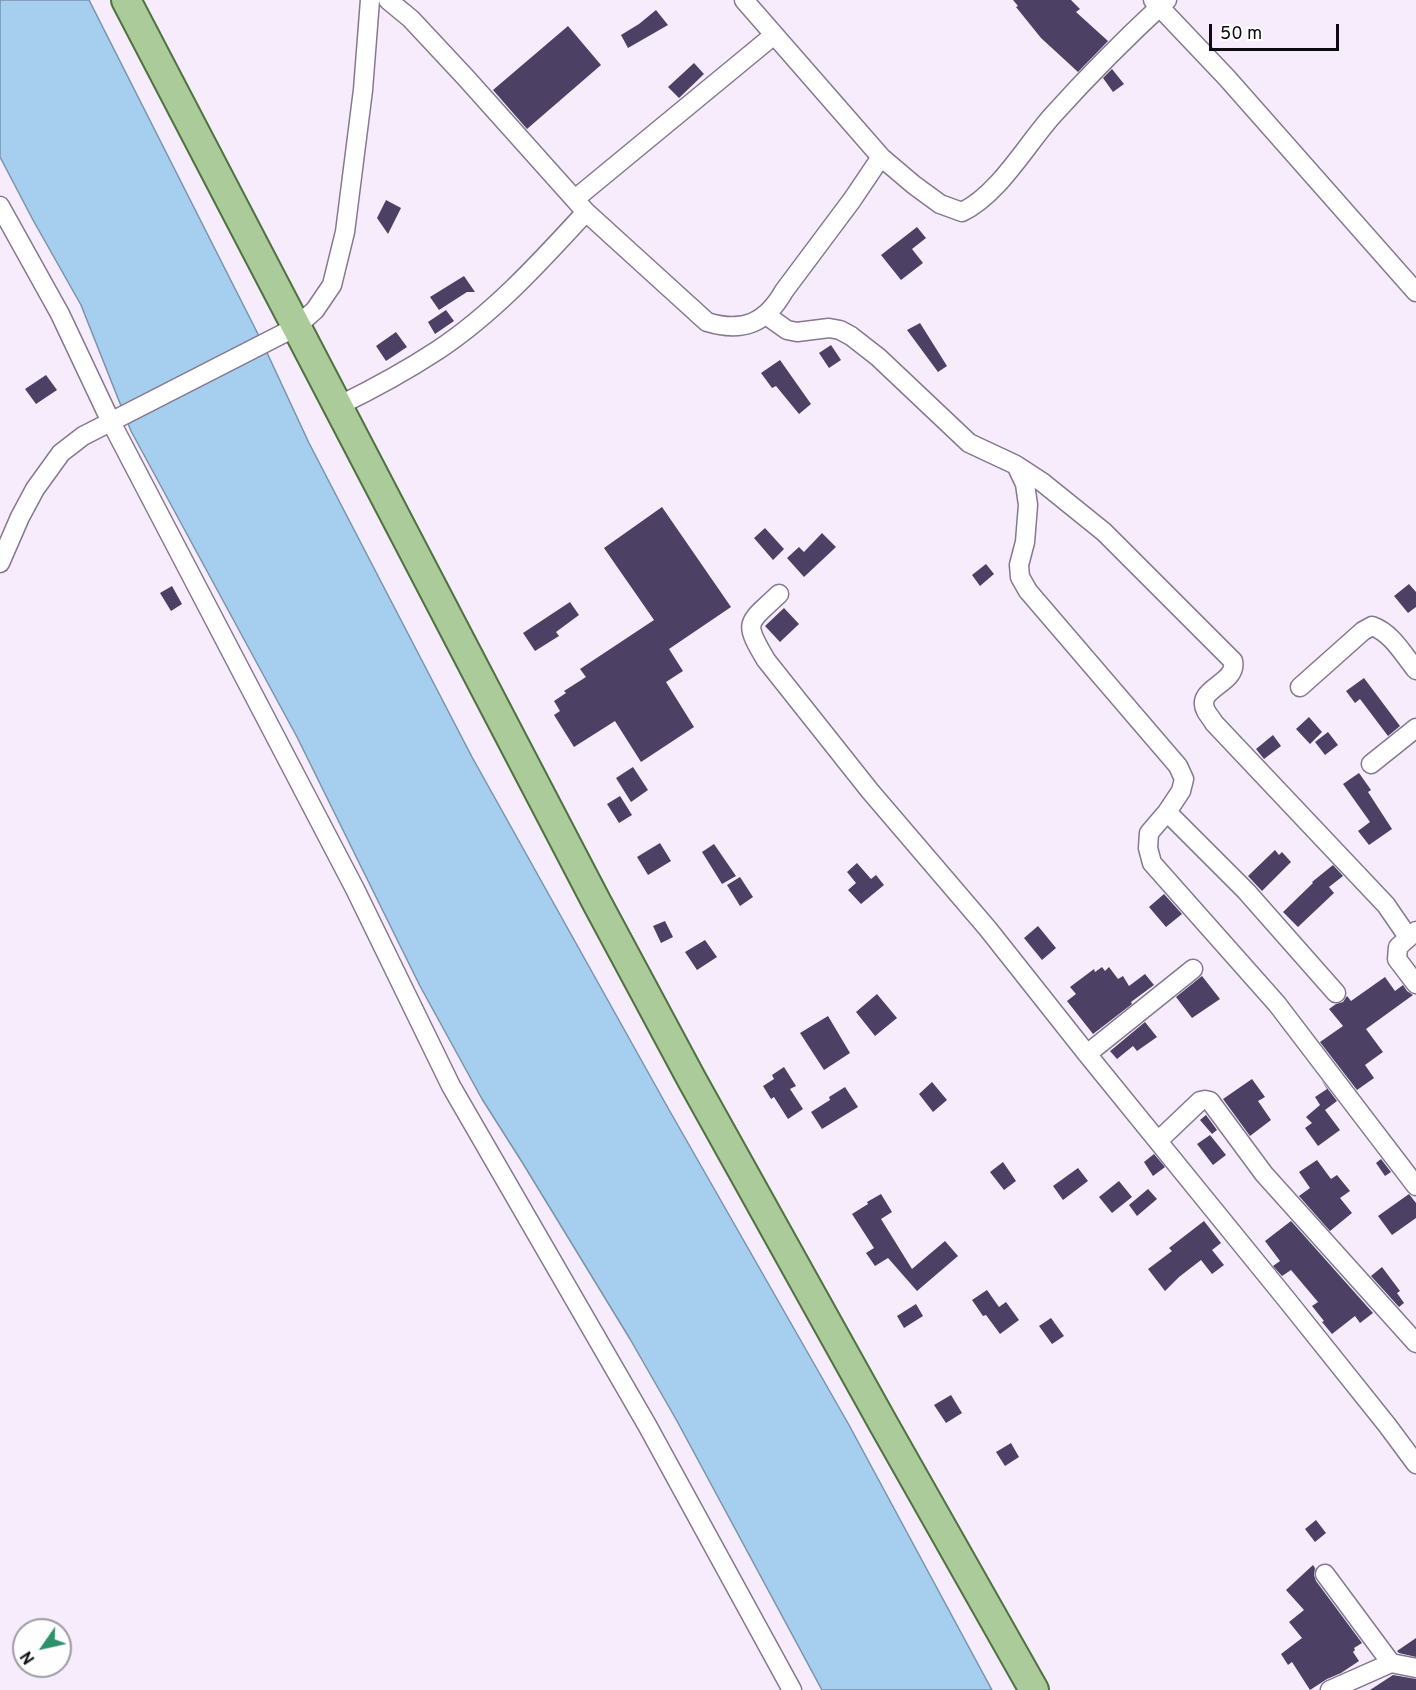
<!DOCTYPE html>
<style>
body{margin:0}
#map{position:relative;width:1416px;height:1690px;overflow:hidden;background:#f6ecfc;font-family:Overpass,sans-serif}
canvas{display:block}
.north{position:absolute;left:12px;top:1618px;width:60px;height:60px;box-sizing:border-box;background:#fefefe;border:2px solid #9e9ca0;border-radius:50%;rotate:236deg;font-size:16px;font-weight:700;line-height:24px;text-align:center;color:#0e0912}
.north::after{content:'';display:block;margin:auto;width:21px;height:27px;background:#2d916c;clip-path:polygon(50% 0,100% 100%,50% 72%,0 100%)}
.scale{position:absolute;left:1209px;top:24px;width:130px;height:27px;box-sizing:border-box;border:3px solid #0e0912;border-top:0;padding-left:8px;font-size:18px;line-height:21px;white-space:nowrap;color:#0e0912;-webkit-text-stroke:4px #fefefe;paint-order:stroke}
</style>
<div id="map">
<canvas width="1416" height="1690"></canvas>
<div class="north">N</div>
<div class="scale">50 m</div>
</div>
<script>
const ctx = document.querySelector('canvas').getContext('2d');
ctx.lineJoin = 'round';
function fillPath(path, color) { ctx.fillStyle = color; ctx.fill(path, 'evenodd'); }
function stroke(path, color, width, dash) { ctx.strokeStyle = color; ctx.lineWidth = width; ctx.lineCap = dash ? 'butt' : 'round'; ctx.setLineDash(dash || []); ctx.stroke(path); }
const water = new Path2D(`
 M0,0H89L262,342L309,443L472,757L668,1108L849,1425L992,1690H822L677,1421L630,1339L522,1162L482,1099L420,986L297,737L131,431L81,305L33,220L0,157Z`);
fillPath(water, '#a6ceee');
stroke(water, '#7893ac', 1.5);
fillPath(new Path2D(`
 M1013,0H1071L1080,9L1076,12L1108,41L1078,72L1041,38L1016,7L1018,6Z
 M656,10L668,25L628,48L621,35L639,24Z
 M568,26L601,65L527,129L493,90Z
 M694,63L704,74L679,98L668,87Z
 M1112,69L1124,84L1113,92L1103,78Z
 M386,200L401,208L388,234L377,218Z
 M917,227L926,238L912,249L923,263L901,280L881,255Z
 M464,276L475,292H467L439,310L430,297Z
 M446,310L454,321L435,334L428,322Z
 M920,323L947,366L938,372L907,330Z
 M396,332L407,347L386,361L376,346Z
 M831,345L841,360L829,368L819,353Z
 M780,360L811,404L799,414L776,386L772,388L761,373Z
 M46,375L57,390L36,404L25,389Z
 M662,507L731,607L669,649L683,671L666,682L694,727L641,762L615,721L574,747L554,715L560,711L554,701L566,693L564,691L586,677L580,669L654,620L604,548Z
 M765,528L784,549L773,560L754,538Z
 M822,533L836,547L804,577L787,558L799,547L804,552Z
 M986,564L994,574L980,586L972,575Z
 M1409,584L1416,592V607L1408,613L1394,596Z
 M172,586L182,604L171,611L160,593Z
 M570,602L579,615L556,632L559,636L535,651L523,633Z
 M784,608L799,624L780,642L765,626Z
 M1364,678L1400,726L1388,736L1360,699L1355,703L1346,691Z
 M1309,717L1322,732L1310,744L1296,729Z
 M1328,732L1338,745L1325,755L1315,742Z
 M1273,735L1281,746L1264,759L1256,749Z
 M633,767L648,790L631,802L616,778Z
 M1359,773L1371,790L1368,792L1392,829L1369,845L1358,831L1370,822L1343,784Z
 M620,796L632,815L619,823L607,804Z
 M660,843L671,861L648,875L637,857Z
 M714,844L736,876L722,884L702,852Z
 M1275,850L1279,855L1282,852L1291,862L1262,891L1248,876Z
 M857,863L871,879L876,875L884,885L861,904L848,890L856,883L847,872Z
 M1333,865L1343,876L1329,887L1334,893L1298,927L1283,912L1313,883L1312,882Z
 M740,877L753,897L740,906L727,885Z
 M1164,894L1182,914L1166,927L1149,907Z
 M665,921L673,937L661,943L653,926Z
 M1038,926L1056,948L1042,960L1024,938Z
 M705,940L717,957L697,970L685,952Z
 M1102,967L1105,971L1109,967L1118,979L1123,976L1129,986L1145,974L1154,985L1131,1002L1132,1004L1093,1034L1067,1001L1076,994L1070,987L1094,969L1095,972Z
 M1202,976L1220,999L1192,1018L1176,997Z
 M1385,977L1395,991L1403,985L1407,991L1413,995L1366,1029L1383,1052L1365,1065L1374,1078L1357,1090L1320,1042L1343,1026L1329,1009L1336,1004L1343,1002L1347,996L1351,1001Z
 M877,994L897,1018L875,1036L856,1012Z
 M828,1016L850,1053L824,1070L800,1033Z
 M1145,1022L1157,1037L1137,1051L1133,1046L1117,1059L1110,1051L1109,1052Z
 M784,1067L796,1086L790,1089L803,1109L788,1119L774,1097L771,1099L763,1086L774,1079L772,1075Z
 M1252,1079L1265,1097L1258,1101L1271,1120L1250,1136L1223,1099Z
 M1321,1080L1337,1101L1325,1110L1340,1130L1318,1146L1305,1128L1312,1123L1306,1117L1320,1105L1315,1097L1327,1089Z
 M932,1082L947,1100L933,1112L919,1094Z
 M845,1087L858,1107L822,1129L811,1112L830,1100L829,1097Z
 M1206,1115L1217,1130L1212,1134L1200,1120Z
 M1210,1135L1226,1155L1213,1165L1197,1144Z
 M1154,1154L1165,1167L1153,1176L1144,1162Z
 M1381,1159L1391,1172L1385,1176L1376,1163Z
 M1317,1160L1331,1179L1337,1175L1350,1191L1340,1198L1352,1213L1330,1231L1299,1196L1310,1188L1299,1172Z
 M1003,1162L1016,1181L1004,1190L990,1172Z
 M1078,1168L1088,1181L1063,1200L1053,1186Z
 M1119,1181L1132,1197L1112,1213L1099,1197Z
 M1148,1189L1157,1199L1137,1216L1129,1205Z
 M881,1194L892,1212L881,1219L912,1269L945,1241L958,1256L917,1291L888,1258L875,1266L866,1253L874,1248L852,1214L868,1204L867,1202Z
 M1409,1194L1416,1203V1218L1392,1235L1378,1216Z
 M1204,1221L1221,1243L1212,1250L1224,1265L1212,1274L1201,1260L1179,1277L1165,1291L1148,1269L1172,1251L1169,1248Z
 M1291,1221L1373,1313L1360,1323L1355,1316L1332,1334L1322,1322L1324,1321L1312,1306L1318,1302L1291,1270L1282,1276L1273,1266L1280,1261L1265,1241Z
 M1382,1267L1400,1291L1397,1293L1404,1303L1399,1307L1371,1276Z
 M987,1290L999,1307L1006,1302L1019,1320L1000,1334L986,1315L983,1316L972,1300Z
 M916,1304L923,1316L904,1328L897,1316Z
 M1051,1318L1064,1336L1052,1344L1039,1326Z
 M951,1395L962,1413L946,1423L934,1405Z
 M1011,1443L1019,1457L1005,1466L996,1452Z
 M1316,1520L1326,1533L1315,1542L1305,1529Z
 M1313,1565L1315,1568L1314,1575L1316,1581L1362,1643L1354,1648L1355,1650L1353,1652L1359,1661L1341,1673L1327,1679L1310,1690L1292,1662L1288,1665L1281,1654L1302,1638L1289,1622L1304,1610L1286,1590Z
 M1416,1638V1657L1399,1653L1397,1651Z
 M1393,1675L1416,1679V1690H1370Z`), '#4c4064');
const minor = new Path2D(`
 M388,0L411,19L467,79L586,212L707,322C743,333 766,323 784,291L852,200L881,157
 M744,0L881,157L914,185L940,204L962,212C999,194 1026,145 1053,115C1089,75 1128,36 1167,0
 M1153,0L1227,78L1416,292
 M575,199L774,35
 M0,206L60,314L111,422L355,889L451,1086L647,1425L792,1690
 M766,315L787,330L797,332L829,328L840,330L851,336L878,357L969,443L1016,465L1025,484L1028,505L1025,542L1019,565L1020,577L1028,591L1178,766L1184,779L1181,791L1167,812L1149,833L1148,848L1152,863L1277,1004L1416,1186
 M338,406C373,389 406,371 438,350C494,313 541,261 586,212
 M1016,465L1042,482L1104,532L1233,661C1238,684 1194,688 1206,711C1208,715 1212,719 1214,723L1386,905L1408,937
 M0,563L20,517L35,489L61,453L83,436L296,327L315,310L332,285L345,232L363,90L370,0
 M779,594C748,624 742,620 766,660L870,791L988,929L1087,1054L1287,1300L1387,1425L1416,1464
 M1300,687L1363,631L1372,626C1392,633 1403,654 1416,670
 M1371,764L1416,728
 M1167,812L1246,891L1336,993
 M1416,931L1398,947L1397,959L1416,984
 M1087,1054L1193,969
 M1158,1141L1200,1101L1205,1100L1210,1101L1264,1174L1416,1343
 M1325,1574L1391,1663L1416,1668
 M1330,1690L1391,1663`);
const primary = new Path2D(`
 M126,0L597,903L692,1080L884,1425L1034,1690`);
stroke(minor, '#86788f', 21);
stroke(primary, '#507140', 32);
stroke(minor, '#fff', 18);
stroke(primary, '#accb9b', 28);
</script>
